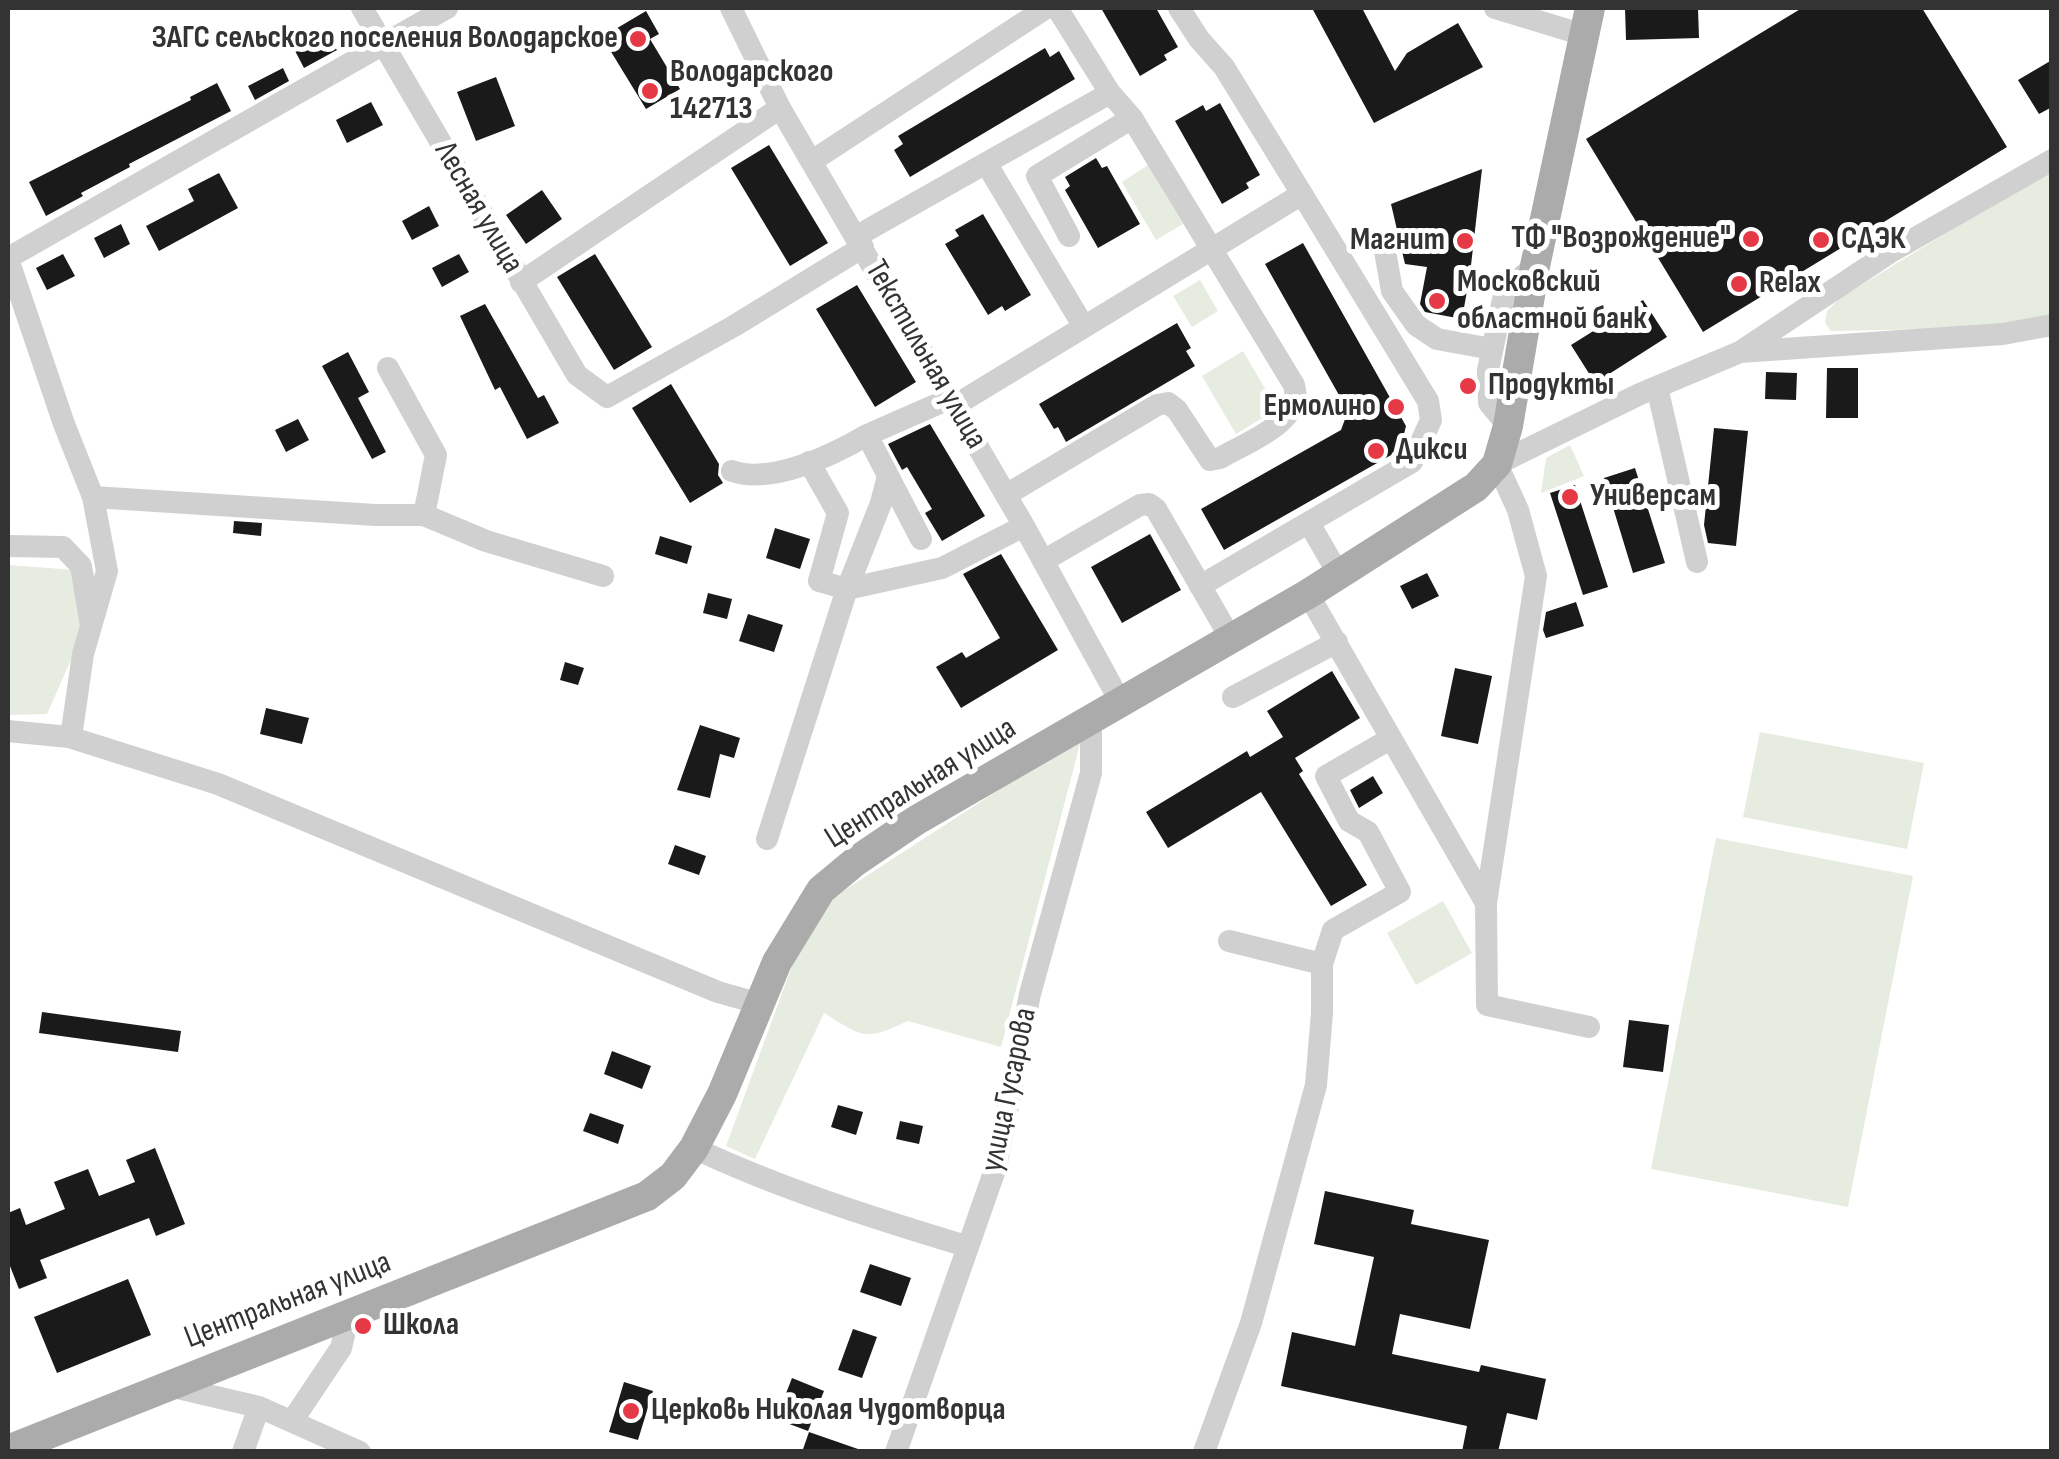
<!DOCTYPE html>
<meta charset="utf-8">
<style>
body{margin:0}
#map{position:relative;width:2059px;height:1459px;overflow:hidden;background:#fff;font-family:"Sofia Sans Condensed",sans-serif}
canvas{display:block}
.frame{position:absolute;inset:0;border:10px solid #333;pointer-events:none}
</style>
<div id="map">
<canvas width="2059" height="1459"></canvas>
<div class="frame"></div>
</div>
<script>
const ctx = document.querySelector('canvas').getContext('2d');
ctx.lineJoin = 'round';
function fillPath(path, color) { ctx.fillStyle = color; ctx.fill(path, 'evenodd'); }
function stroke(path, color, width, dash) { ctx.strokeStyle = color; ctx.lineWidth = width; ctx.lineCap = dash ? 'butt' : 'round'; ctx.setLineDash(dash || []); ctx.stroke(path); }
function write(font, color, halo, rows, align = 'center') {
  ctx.font = font + ' "Sofia Sans Condensed",sans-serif'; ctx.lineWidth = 10; ctx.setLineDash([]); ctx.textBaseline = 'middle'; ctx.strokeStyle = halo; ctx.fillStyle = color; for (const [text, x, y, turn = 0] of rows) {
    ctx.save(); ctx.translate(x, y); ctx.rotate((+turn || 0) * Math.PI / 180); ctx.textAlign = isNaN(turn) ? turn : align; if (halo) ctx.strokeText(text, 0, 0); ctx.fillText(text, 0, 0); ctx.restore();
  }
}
fillPath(new Path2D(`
 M1148,165L1183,224L1156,240L1122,182Z
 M2051,169V317L2002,328L1831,331L1825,323L1827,311L1840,298Z
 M1200,280L1218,311L1192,327L1173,296Z
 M1243,351L1277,409L1236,434L1202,376Z
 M1570,445L1584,476L1541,493L1546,458Z
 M8,565L75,570L82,635L47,714L8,715Z
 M1760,732L1924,763L1907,849L1743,817Z
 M1082,736L1001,1047L908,1021C865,1041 864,1038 824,1013L755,1159L726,1146L795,958L834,897Z
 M1716,838L1913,876L1848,1207L1651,1169Z
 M1443,901L1472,953L1416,985L1387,933Z`), '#e6ecdf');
fillPath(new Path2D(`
 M1101,8H1156L1178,47L1164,55L1167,60L1140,76Z
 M1312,8H1362L1395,71L1407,53L1458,23L1483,67L1374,123Z
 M1625,8H1698L1699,38L1626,40Z
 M1802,8H1922L2007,147L1703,332L1586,139Z
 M646,11L659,34L650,39L680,89L646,109L602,37Z
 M326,29L337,50L304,68L293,47Z
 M1045,48L1050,57L1059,51L1075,79L910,177L894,150L903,144L898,136Z
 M2052,60V107L2039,114L2018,80Z
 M283,68L289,81L255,100L248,86Z
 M496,77L515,126L476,141L457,92Z
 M217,83L231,111L129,164L130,167L81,193L83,196L46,216L29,182L191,100L190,97Z
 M371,102L383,125L347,143L336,120Z
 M1220,103L1260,175L1246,183L1249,188L1222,204L1175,121L1203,105L1206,111Z
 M769,145L828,243L790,266L731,168Z
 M1096,158L1102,168L1107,166L1140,224L1098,248L1065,190L1070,186L1065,177Z
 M1482,169L1470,274L1462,319L1425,312L1420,304L1427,267L1405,264L1391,204Z
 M219,173L238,208L159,251L146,226L194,201L188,189Z
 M542,190L562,219L526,244L506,215Z
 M429,206L439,226L412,240L402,221Z
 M983,214L1031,295L1005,311L1002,306L988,315L945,244L959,236L955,230Z
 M121,224L130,244L104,258L94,238Z
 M1303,243L1406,426L1400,450L1224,550L1201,509L1341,430L1348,411L1265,264Z
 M63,254L75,276L47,290L36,268Z
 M459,254L469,272L442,287L432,268Z
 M595,254L652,347L614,370L557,277Z
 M857,285L916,382L875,407L816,309Z
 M1643,300L1667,337L1595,383L1571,345Z
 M485,304L538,398L544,395L559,423L527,439L500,387L495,390L460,316Z
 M1177,323L1191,348L1186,351L1195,366L1066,442L1058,427L1054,429L1039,404Z
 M348,352L369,392L358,398L386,452L372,459L322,366Z
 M1827,368H1858V418H1826Z
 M1766,372L1797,373L1796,400L1765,399Z
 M671,384L719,464L718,475L723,483L690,503L632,408Z
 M298,419L309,440L286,452L275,430Z
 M930,424L985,516L942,541L925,513L932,509L907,467L902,470L888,444Z
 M1714,428L1748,431L1736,546L1708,543L1704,525Z
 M1635,468L1665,563L1633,573L1604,478Z
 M1575,485L1608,587L1583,595L1550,493Z
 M234,521L262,523L261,536L233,533Z
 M775,528L810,539L800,569L766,558Z
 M1150,534L1181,590L1122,623L1091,567Z
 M660,536L692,546L687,564L655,554Z
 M1001,554L1058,650L961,708L936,667L962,652L966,658L1000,638L963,574Z
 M1427,573L1439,596L1412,609L1400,586Z
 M708,593L732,599L727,619L703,613Z
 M1576,602L1584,626L1546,638L1543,630L1546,612Z
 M748,614L783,625L774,652L739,641Z
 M565,662L584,668L578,685L560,680Z
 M1455,668L1492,676L1478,744L1441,736Z
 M1332,671L1360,718L1295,758L1303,771L1299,774L1367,885L1331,906L1261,792L1168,848L1146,812L1247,751L1250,757L1283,737L1267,711Z
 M266,708L309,718L302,744L260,734Z
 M700,725L740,738L734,758L720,754L710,798L677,790Z
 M1373,776L1383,793L1359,808L1350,790Z
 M675,845L706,856L699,875L668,864Z
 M42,1012L181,1031L178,1052L39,1033Z
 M1629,1020L1669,1025L1663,1072L1623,1067Z
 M612,1051L651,1066L642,1089L604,1074Z
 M838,1105L863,1112L856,1135L831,1127Z
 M590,1113L624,1125L618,1144L583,1131Z
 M900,1121L923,1126L919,1144L896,1139Z
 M155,1148L185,1224L156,1236L149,1218L40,1260L47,1278L19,1289L8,1261V1213L20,1208L26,1225L65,1209L54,1182L88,1169L99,1196L135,1182L126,1160Z
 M1325,1191L1414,1210L1411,1224L1489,1240L1470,1329L1400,1314L1392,1354L1479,1372L1481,1365L1546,1379L1537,1420L1507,1413L1498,1452H1462L1467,1426L1281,1386L1292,1332L1355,1346L1374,1257L1314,1244Z
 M870,1264L911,1278L901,1306L860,1292Z
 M128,1279L151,1335L57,1373L34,1317Z
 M853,1329L877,1337L862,1378L838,1370Z
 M792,1378L824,1391L808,1431L776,1419Z
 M624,1382L653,1391L638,1440L609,1432Z
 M809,1432L858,1449L857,1452H802Z`), '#1a1a1a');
stroke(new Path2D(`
 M362,8L577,375L607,397L734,326L863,247
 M731,8L780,108L1024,526L1121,703
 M1179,8L1199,39L1224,67L1302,194
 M1495,8L1584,35
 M812,161L1046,8
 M857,236L1110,93L1057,8
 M1069,236L1037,176L1132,118
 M1385,251L1392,291L1416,325L1437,339L1492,349
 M8,258L447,8
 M8,259L64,424L93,497L107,571L83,654L71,737
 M521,282L780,108
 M1084,327L1302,194L1428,401L1431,420L1412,462L1200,586
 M1743,350L1889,253L2052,160
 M1657,387L1697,562
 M954,406L1084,327L986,163
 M1508,426L1489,403L1488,370L1505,290L1535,266
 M809,462L838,513L819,581L847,589L942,568L1024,526
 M732,471C771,485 833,455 867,435
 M1006,495L1157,405L1168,403L1177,410L1210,460L1220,458C1245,443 1305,422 1294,385L1132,118L1110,93
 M93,497L375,515H424L436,455L388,368
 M424,515L486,541L603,576
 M1309,523L1339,575
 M921,539L867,435L949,399
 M8,546L63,547L81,566L90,620
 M1043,561L1140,505L1149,504L1156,509L1231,639
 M1308,594L1486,903
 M1233,697L1337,642
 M8,731L69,737L218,784L718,992L757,1003
 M767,839L847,589L881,503L888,476
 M1229,941L1322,964L1333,930L1400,892L1368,832L1349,821L1326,776L1390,739
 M1589,1027L1487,1005L1486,903L1536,576L1518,510L1497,464L1640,394L1740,352L2003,334L2052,325
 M694,1148C781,1189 873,1218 966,1246
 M169,1386L259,1407L360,1452
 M292,1421L341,1348L349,1314
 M243,1452L259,1407
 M896,1452L996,1167L1030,994L1091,773V720
 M1204,1452L1251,1323L1316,1085L1322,1013V964`), '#d0d0d0', 22);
stroke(new Path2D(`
 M8,1450L647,1196L673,1176L694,1148L722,1094L777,962L821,890L856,861L915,821L1308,594L1476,487L1497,464L1508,426L1535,266L1590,8`), '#ababab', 30);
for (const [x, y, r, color] of [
 [638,39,10,"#e63946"],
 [650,91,10,"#e63946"],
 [1751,239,10,"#e63946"],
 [1821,240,10,"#e63946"],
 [1465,241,10,"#e63946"],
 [1739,284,10,"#e63946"],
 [1437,301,10,"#e63946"],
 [1468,386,10,"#e63946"],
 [1396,407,10,"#e63946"],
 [1376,451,10,"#e63946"],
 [1570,497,10,"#e63946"],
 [363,1326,10,"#e63946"],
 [631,1411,10,"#e63946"]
]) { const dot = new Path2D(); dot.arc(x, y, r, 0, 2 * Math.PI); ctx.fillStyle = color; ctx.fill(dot); stroke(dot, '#fff', 4); }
write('bold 32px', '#333', '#fff', [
 ["ЗАГС сельского поселения Володарское",618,39,"right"],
 ["Володарского",670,73],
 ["142713",670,110],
 ["ТФ \"Возрождение\"",1731,239,"right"],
 ["СДЭК",1841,240],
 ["Магнит",1445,241,"right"],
 ["Московский",1457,283],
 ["областной банк",1457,320],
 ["Relax",1759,284],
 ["Продукты",1488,386],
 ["Ермолино",1376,407,"right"],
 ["Дикси",1396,451],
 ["Универсам",1590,497],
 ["Школа",383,1326],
 ["Церковь Николая Чудотворца",651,1411]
], 'left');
write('32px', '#333', '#fff', [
 ["Лесная улица",478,208,60],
 ["Текстильная улица",925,355,60],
 ["Центральная улица",921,784,-32],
 ["улица Гусарова",1010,1090,-78],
 ["Центральная улица",288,1301,-21]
]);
</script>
